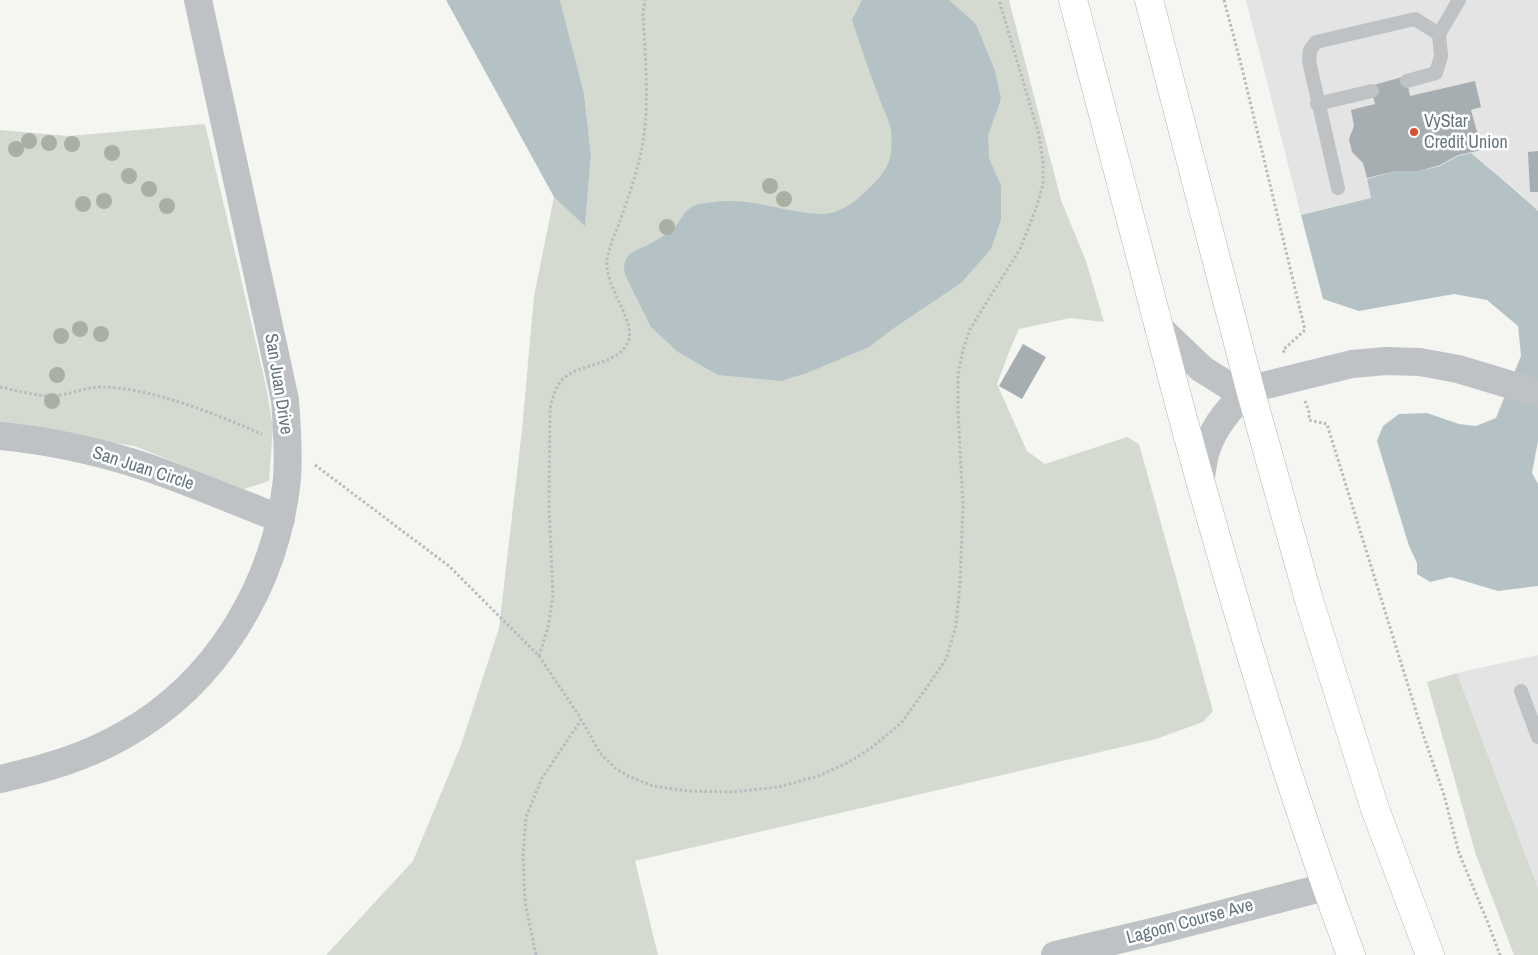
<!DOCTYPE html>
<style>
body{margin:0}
canvas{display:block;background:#f5f5f2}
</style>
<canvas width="1538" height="955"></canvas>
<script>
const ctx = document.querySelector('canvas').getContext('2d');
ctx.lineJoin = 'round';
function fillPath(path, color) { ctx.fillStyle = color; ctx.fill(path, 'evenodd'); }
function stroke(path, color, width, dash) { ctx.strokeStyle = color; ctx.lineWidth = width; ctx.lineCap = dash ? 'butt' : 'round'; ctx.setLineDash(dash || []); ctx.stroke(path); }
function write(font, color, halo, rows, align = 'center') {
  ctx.font = font + ' "Archivo Narrow",sans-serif'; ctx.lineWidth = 5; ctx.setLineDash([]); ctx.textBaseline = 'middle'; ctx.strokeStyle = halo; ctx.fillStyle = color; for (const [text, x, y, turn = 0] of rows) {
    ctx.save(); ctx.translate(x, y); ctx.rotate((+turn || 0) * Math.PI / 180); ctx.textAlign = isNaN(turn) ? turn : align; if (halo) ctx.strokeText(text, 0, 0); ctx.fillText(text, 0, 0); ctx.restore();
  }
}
fillPath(new Path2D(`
 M1246,0H1538V211L1520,193L1492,172L1471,153L1458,156L1440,166L1419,171H1396L1367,179L1371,198L1301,215Z
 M1538,655V888L1457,673Z`), '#e3e4e3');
fillPath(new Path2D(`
 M560,0H1009L1061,200L1086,261L1104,322L1070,318L1019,329L1009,352L997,384L1027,451L1045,464L1127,437L1139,444L1213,711L1203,722L1156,739L635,861L658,955H326L413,861L461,745L499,628L522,430L534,296L554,197L585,225L591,155L584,93Z
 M205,124L266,386L273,427L269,481L244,489L134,446L0,425V130L69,136Z
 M1457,673L1538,888V955H1514L1476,855L1427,682Z`), '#d5dad1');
fillPath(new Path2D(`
 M446,0H560L584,93L591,155L585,226L554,197Z
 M862,0H949L976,24L995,71L1001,99L988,136L989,158L1001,186V220L991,249L961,283L894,328L869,347L807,373L781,381L718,375L678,352L651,327L625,275C620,251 637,252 653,242C660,238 670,233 675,227C683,217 685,208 699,204C704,203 709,203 714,202C752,197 782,212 819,214C835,215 852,205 863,194C872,185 885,174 889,161C892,153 892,140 891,131C889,119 882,107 878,95C869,70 860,45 852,20Z
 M1471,153C1493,173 1517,190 1538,211V441L1532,473L1538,484V586L1498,591L1451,577L1430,582L1417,574V563L1409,546L1377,441L1383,426L1399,414L1427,413L1459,424L1476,426L1496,418L1521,356L1518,326L1487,300L1454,294L1359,311L1323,299L1301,215L1371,198L1367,179L1396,171H1419L1440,166L1458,156Z`), '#b5c2c5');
fillPath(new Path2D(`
 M1406,76L1410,96L1475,81L1481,107L1471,110L1482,150L1458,155L1440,165L1419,171H1396L1367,178L1363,163L1352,152L1349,139L1354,126L1351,110L1375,104L1370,86Z
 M1538,151V192H1530L1528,152Z
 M1023,344L1046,357L1022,399L999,386Z`), '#a6aeb2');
const primary = new Path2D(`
 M1073,0C1108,138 1144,275 1181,411C1231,595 1285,777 1351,955
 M1149,0L1250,389L1309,600L1375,809L1430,955`);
stroke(primary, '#b2b6b9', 29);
stroke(new Path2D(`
 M1224,0L1242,68L1305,330L1283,350L1285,354
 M0,387C20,391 40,398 60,395C74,393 87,387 101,387C153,388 215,414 262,434
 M1305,401L1309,412V420L1327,424L1424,737L1444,795L1459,853L1488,923L1500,955
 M315,465L449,566L539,656L578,714L600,753L615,768L628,776L653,786L689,791L732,792L778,787L818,776L849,762L871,748L901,723L925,690L946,659L956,626L960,584L963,505L958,411V375L963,350L970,329L1020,249L1036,209L1043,184V163L1039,135L999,0
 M539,656L548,628L553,595L549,508L550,409C552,399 555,389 561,381C577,362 617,367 628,342C637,322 604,286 607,260C609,247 615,234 620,221C628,198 637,173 642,148C650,104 645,58 643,13L645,0
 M536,955L525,902L523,855L526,817L542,778L581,720`), '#b8bbbd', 3, [2.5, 2.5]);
stroke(new Path2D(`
 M1407,81L1436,73L1441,56L1439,34L1459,0
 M1317,104L1372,91
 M1338,188L1309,61L1310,50L1316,42L1415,19L1439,34
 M1521,691L1538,737`), '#bec2c5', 14);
stroke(new Path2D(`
 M1158,327L1202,369L1229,386L1250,389L1352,364L1386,361L1420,362L1458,369L1538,393
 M0,436C51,441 101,452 149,468C193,483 237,502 281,519
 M1200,483C1202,471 1203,459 1207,448C1215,424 1231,406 1250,389
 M0,779C44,769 84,758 124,735C217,683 276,584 287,479C289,453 287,427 285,400L198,0
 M1055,955L1164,929L1325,887`), '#bec2c5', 28);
stroke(primary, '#fff', 28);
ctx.fillStyle = '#a8b0a4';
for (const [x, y] of [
 [29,141],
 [49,143],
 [72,144],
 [16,149],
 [112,153],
 [129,176],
 [770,186],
 [149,189],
 [784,199],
 [104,201],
 [83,204],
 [167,206],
 [667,227],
 [80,329],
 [101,334],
 [61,336],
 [57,375],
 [52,401]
]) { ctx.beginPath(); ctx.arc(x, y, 8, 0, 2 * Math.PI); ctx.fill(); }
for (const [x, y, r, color] of [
 [1414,132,5,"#d75030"]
]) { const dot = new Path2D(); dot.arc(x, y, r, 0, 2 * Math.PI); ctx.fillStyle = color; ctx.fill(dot); stroke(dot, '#fff', 2); }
write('18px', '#667681', '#fff', [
 ["VyStar",1424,122],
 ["Credit Union",1424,143]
], 'left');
write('18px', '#667681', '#fff', [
 ["San Juan Drive",278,384,81],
 ["San Juan Circle",143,469,18],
 ["Lagoon Course Ave",1190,922,-15]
]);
</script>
